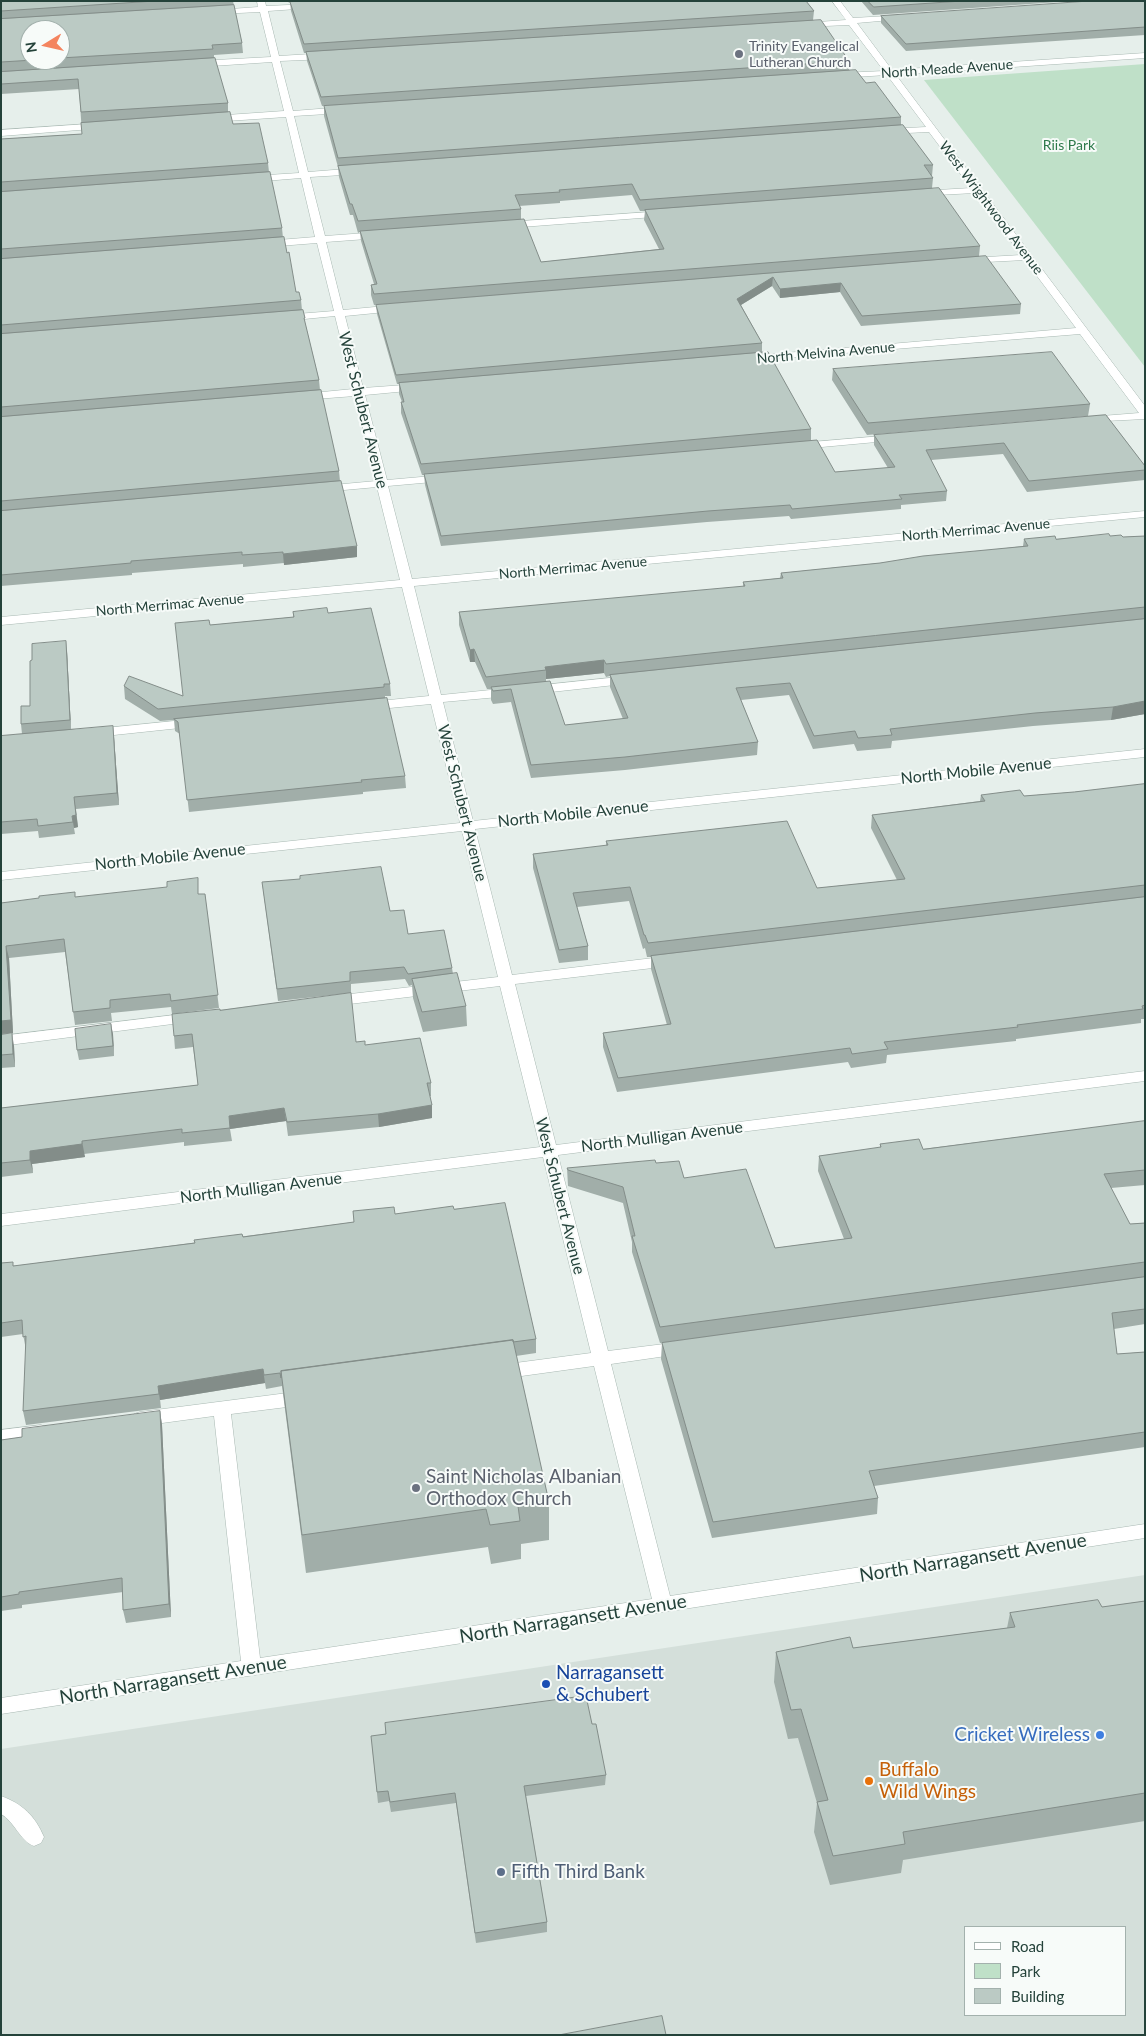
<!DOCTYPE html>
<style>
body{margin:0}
#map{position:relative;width:1146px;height:2036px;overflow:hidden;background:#e6efeb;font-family:Lato,sans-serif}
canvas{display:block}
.frame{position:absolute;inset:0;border:2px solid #24423a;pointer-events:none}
.legend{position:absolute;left:964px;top:1926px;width:162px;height:90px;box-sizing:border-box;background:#f7fbf9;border:1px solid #a3b1ad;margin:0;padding:6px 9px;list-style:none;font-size:15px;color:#24423a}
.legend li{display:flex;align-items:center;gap:10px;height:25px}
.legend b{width:25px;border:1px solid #a3b1ad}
.north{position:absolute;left:20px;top:20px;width:50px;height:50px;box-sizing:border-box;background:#f7fbf9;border:1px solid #a3b1ad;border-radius:50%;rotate:261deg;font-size:14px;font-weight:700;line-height:20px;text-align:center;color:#24423a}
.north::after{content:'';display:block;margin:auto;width:18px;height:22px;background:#f4845f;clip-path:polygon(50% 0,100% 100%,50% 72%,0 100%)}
</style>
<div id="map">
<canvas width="1146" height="2036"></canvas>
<div class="frame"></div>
<ul class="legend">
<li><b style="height:6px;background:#fff"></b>Road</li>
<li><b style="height:14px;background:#bfe0c8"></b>Park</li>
<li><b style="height:14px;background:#bbcac4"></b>Building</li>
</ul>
<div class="north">N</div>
</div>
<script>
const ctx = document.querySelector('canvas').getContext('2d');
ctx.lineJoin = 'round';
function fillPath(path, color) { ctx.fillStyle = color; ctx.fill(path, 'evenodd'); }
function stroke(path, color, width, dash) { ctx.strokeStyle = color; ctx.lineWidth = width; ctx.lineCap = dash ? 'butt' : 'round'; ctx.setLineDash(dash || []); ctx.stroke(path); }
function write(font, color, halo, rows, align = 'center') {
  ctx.font = font + ' Lato,sans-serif'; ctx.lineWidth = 4; ctx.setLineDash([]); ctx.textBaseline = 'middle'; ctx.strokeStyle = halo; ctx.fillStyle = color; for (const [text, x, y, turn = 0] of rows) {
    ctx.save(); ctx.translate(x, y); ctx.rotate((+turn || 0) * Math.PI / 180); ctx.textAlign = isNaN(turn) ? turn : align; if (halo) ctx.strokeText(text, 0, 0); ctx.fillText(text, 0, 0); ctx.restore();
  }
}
fillPath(new Path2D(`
 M1145,1575V2035H1V1749ZM965,1927H1125V2015H965Z`), '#d4dfda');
fillPath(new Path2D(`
 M1145,64V367L924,80Z`), '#bfe0c8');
const minor = new Path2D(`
 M257,1H265L266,6L311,4L315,6L311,8L268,11L279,56L327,53L331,56L327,59L280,61L293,111L344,107L348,110L344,113L294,116L308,172L359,168L364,171L359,174L310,177L325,236L380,232L385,235L380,238L326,242L343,310L396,305L401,308L396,311L345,316L363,388L418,384L423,387L418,390L365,395L387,480L444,475L450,478L444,481L388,486L412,579L1145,511V517L414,586L441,695L510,688L516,692L510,696L443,702L473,821L1145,749V757L475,829L512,975L670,956L675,958L677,961L675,964L670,966L515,984L556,1145L1145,1071V1081L558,1155L608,1351L680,1342L686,1343L689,1348L686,1353L680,1354L611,1364L670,1596L1145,1524V1538L1,1714V1698L241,1661L214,1416L140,1426L134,1424L131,1419L134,1414L140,1412L303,1391L309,1393L312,1398L309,1403L303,1405L231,1414L260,1658L652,1599L594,1366L500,1379L494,1377L491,1372L494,1367L500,1365L591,1353L543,1157L1,1226V1214L540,1147L500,986L333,1006L328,1004L326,1001L328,998L333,996L498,977L462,831L1,880V872L460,823L431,704L369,710L363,706L369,702L429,696L402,587L1,625V617L400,580L377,487L322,492L316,489L322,486L376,481L355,396L302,400L297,397L302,394L353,389L335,316L284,321L279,318L284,315L334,311L317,243L266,247L261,244L266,241L315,237L301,178L252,182L247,179L252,176L299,173L286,117L212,122L208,119L212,116L284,111L272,62L197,67L193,64L197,61L271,57L260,12L217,14L213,12L217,10L258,7Z
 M832,1H840L853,18L905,15V19H902L857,23L892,70L1145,53V58L896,75L1145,406V419L1085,422L1084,420L1085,418L1089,417L1139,413L1080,334L746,361L745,359L746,357L750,356L1076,328L1025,260L967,263V259L970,258L1021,255L975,193L918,196V192L921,191L971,188L929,132L885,134L884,132L888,129L926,127L887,75L838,78V74L841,73L884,71L849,25L801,27V23H804L846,20Z
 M102,123L105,124V128L1,136V130Z
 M664,211L667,212V216L508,228L503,225L508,222Z
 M894,435L898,436L900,438L898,440L800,449L794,446L800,443Z
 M629,676L635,680L633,683L533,694L527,690L533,686Z
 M194,719L199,720L200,723L199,726L95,737L88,733L95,729Z
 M191,1013L196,1015L198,1018L196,1021L1,1046V1036Z
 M41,1425L47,1427L50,1432L47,1437L1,1444V1430Z
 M1,1796C23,1804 35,1816 44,1837L41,1843L34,1846C20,1841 15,1822 1,1814Z`);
stroke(minor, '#a8b8b2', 1);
fillPath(minor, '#fff');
fillPath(new Path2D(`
 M1,1H233L242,43L243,53L214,55V58L228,103V112L233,124L268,163L269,172L282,228L283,238L296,292L301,300L302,310L319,380L320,390L339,471L340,481L357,557L284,565V563L243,567V564L132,573V575L1,586V139L82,134L79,89L1,94ZM60,30V60H30Z
 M288,1H806L814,11L813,20L849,61V70L866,83L901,117V125L933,165L932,176H931L933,178L932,188L980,246L979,256L1021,304L1020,314L861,326L840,292L780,298L772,286L741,305L762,343V352L811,429V440L835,472L888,468L874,445V435L1106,415L1145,466V480L1027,492L1003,454L931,460L947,491L946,501L901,505V509L791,519L789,516L707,522L441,546L425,485L424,475H422L401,413V402H402L399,394V384H397L377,314L376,305L976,257L374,305L371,295V285L374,284L361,241L360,232L358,233L353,215H350L339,177L338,167L324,116V106L410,100L322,106L307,61L306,53H304L291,11L290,2L289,3ZM632,195L640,211H645L644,220L659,249L541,262L521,219V209L519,206L560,203V201Z
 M861,1H1072L873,15Z
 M1145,1V35L906,51L881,23V16Z
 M833,369L1090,404L1088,416L867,435L832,380Z
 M1110,536L1123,537L1145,536V714L1111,720L1033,726L892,741L891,748L857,751L854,744L813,749L789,695L741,700L758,742L757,755L625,770L531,778L511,702L493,704L491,700V689H487L475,662H470L459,625V612L743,587V582L780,578L781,573L880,563L1023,546L1024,539H1056ZM604,673L606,677L610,676V687L623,719L565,725L546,681V679Z
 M293,612L328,613L390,684L391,696H385V698L405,776L406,788L363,792V794L189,812L180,734L175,731L174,720L160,721L125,699L124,686L183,696L210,625L293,617Z
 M67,651L71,729L114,737L119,805L76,809L78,827L74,828L75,834L39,838L38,831L1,834V736L22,734L21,724L30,706Z
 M1145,784V1019H1141V1023L1016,1039V1041L887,1055L886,1063L851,1068L848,1062L617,1092L603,1047V1033L667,1025L651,969V957H647L645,948L643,949L629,901L577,907L588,946V960L559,963L533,868V854L606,846V841L817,888L897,880L871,828L872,815L980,801L981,795L1024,796L1074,792Z
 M262,882L390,911L408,934L452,968L453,974L466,1006L467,1026L423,1032L413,998L412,985L409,986L405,979L351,984V993L278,1001Z
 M199,894H205L219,1008L172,1014L171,1007L111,1013L112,1021L75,1025L65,952L9,958L13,1033L1,1034V903L76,897Z
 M220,1010L365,1045L431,1083V1096H430L432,1105V1118L379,1127L288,1136L286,1121L230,1129L232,1141L184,1146V1142L84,1154L85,1157L32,1164L33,1173L1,1177V1108L198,1085L193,1047L175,1049L174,1036Z
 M113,1034L114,1056L79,1060L77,1050Z
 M1,1035L14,1046L15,1067L1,1068Z
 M1145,1121V1185L1111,1188L1130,1224L1145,1223V1324L1114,1329L1117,1354L1145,1352V1447L874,1486L878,1498L877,1514L712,1538L661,1359L662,1343L825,1321L660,1343L632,1252V1242L623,1203L568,1186L567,1168L656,1163L684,1178L775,1248L844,1239L818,1171L819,1156L880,1148V1144L923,1149Z
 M454,1209L536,1339V1353L516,1356L549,1502V1540L521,1544V1559L491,1564L488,1547L306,1573L282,1386L266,1389L265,1383L160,1400L161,1408L26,1425L23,1411L26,1350L23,1334L1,1337V1263L14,1266L354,1222L353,1211L395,1214Z
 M160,1411L162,1425L171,1617L126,1623L123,1610V1592L22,1605V1608L1,1611V1440L22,1437Z
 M1145,1601V1821L903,1860L901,1873L830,1885L814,1832L817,1803L798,1738L788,1739L774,1682L776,1652L853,1648L1007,1628L1010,1613L1102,1607Z
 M385,1723L592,1724L606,1775L605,1785L526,1796L547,1922V1932L476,1943L456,1803L391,1812L389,1801L378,1803L372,1746L386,1734Z`), '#a1aea9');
fillPath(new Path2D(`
 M773,277L772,286L736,308L737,299Z
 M841,283L840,292L780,298V289Z
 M357,546V557L284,565L283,554Z
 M66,641L67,651L71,729L70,720Z
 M474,649L475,662H470V650Z
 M604,660V673L546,679V670L545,667Z
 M1145,701V714L1111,720L1113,707Z
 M113,726L114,737L119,805L117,793Z
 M74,797L78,827L74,828L72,816Z
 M6,946L9,958L13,1033L1,1034V1021Z
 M111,1024L113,1034L114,1056L113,1046Z
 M12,1033L14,1046L15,1067L13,1054Z
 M432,1105V1118L379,1127L378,1114Z
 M284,1108L286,1121L230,1129L229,1116Z
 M82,1141L85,1157L32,1164L33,1173L30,1160V1151Z
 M263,1369L265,1383L160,1400L161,1408L158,1386Z
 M160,1411L162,1425L171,1617L169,1604Z`), '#838d89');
const building = new Path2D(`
 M1,1H155L1,11Z
 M307,1H806L814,11L304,44L290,2Z
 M868,1H962L874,7Z
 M1089,1H1145V27L906,44L881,16Z
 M234,5L242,43L212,45L213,49L60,58V30H30V60H34L1,62V19Z
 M821,20L849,61L321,97L306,52Z
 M215,58L228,103L81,112L78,79L1,84V72Z
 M856,70L866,83L875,82L901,117L338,158L324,106Z
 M230,112L233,124L259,123L268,163L1,182V139L82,134L81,123Z
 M903,125L933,165H924L933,178L640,200L632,184L559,190L560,192L515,195L521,209L358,221L352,204H350L338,166Z
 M270,172L282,228L1,249V192Z
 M939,188L980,246L374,294L371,285L377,284L360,231L524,219L541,262L664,249L645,210Z
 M284,237L287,253L289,252L296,292H299L301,300L1,325V259Z
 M986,256L1021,304L862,316L841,283L780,289L773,277L737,299L762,343L396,375L376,305Z
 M303,310L305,318H304L319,380L1,407V334Z
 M768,352L811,429L421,464L401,402H404L399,383Z
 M1052,352L1090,404L868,423L833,369Z
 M321,390L339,471L1,501V417Z
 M1106,415L1145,466V470L1029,481L1004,443L926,450L947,491L899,495L902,499L792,509L790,505L708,511L441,536L424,474L817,440L835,472L895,467L874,435Z
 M341,481L357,546L283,554V552L242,555V552L131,561V563L1,575V511Z
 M1109,534L1110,536L1121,535L1123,537L1145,536V607L606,664L604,660L545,667L546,670L486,677L474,649L470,650L459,612L745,586L743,582L783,578L781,573L880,563L923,556L1028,546L1024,539L1055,536L1056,539Z
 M327,608L328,613L371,608L390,684H384V687L158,709L124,686L129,676L183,696L175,623L209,620L210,625L294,617L293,612Z
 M1145,619V701L1113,707L1035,713L890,729L892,735L858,738L855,731L814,736L790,683L736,688L758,742L625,757L531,765L511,689L493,691L491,687L550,681L565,725L628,718L610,675Z
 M66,641L70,720L21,724V706H30V661L32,660V644Z
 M387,698L405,776L361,780L362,782L187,800L178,722L174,719Z
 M113,726L117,793L74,797L76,815L72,816L73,822L38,826L37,819L1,822V736Z
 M1145,784V885L648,943L645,935H644L630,887L573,893L588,946L559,950L533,854L608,845L606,841L787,821L817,888L905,879L872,815L985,801L981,795L1020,790L1024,796L1074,792Z
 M381,867L390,911L404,910L408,934L444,930L452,968L408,974L404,967L350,972V981L277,989L262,882L300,879V876Z
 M198,878V894H205L218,995L171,1001L170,994L110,1000V1008L73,1012L64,939L6,946L11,1020L1,1021V903L39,898V896L75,892V897L167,887V882Z
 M1145,897V1005L1142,1006L1143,1009L1017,1025L1018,1027L884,1042L888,1049L852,1054L850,1048L618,1078L603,1033L671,1024L651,956Z
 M457,973L466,1006L422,1012L412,979Z
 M351,993L356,1042L365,1041V1045L420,1038L431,1083H427L432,1105L378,1114L287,1122L284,1108L229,1116L230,1128L182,1133V1129L82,1141V1144L30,1151V1160L1,1163V1108L198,1085L192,1034L174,1036L172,1014L220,1009V1010Z
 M111,1024L113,1046L77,1050L75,1029Z
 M12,1033L13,1054L1,1055V1035Z
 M1145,1121V1170L1104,1174L1130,1224L1145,1223V1262L660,1327L632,1236H635L623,1187L568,1170L567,1168L655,1160L656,1163L679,1161L684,1178L746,1169L775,1248L852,1238L819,1156L881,1147L880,1144L919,1139L923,1149Z
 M505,1203L536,1339L513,1342V1340L281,1371V1378L280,1373L264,1375L263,1369L158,1386L159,1394L23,1411L26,1336L23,1337L22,1320L1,1323V1263L13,1262V1266L195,1243L194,1240L242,1234L243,1237L354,1222L353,1211L394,1207L395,1214L453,1206L454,1209Z
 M1145,1277V1309L1112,1313L1117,1354L1145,1352V1432L869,1471L878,1498L713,1522L662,1343Z
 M513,1340L549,1502L518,1506L520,1521L490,1525L486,1509L302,1535L281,1371Z
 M160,1411L169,1604L123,1610L122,1578L19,1592V1594L1,1597V1440L22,1437V1429Z
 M1098,1600L1102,1607L1145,1601V1793L903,1832L905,1844L833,1856L817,1802L828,1800L801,1709L791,1710L776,1652L850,1637L853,1648L1015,1627L1010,1613Z
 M586,1696L592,1724H596L606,1775L524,1786L547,1922L475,1933L455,1793L390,1802L388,1791L377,1792L371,1736L386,1734L385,1723Z
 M662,2016L666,2035H559Z`);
fillPath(building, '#bbcac4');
stroke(building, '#838d89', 1);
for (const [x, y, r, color] of [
 [739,54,5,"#6b7280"],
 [416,1488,5,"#6b7280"],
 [546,1684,5,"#1a4fb4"],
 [1100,1735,5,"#3f7fe0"],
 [869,1781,5,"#e8710a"],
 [501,1872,5,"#5c6f8a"]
]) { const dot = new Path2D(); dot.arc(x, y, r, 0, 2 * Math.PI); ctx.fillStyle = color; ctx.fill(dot); stroke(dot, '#f7fbf9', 2); }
write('14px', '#5b616d', '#f7fbf9', [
 ["Trinity Evangelical",749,46],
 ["Lutheran Church",749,62]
], 'left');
write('14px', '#24423a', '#f7fbf9', [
 ["North Meade Avenue",947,69,-4],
 ["West Wrightwood Avenue",991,208,53],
 ["North Melvina Avenue",826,353,-5],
 ["North Merrimac Avenue",976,530,-5],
 ["North Merrimac Avenue",573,568,-5],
 ["North Merrimac Avenue",170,605,-5]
]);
write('14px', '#2d7a4b', '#f7fbf9', [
 ["Riis Park",1069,145]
]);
write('16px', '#24423a', '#f7fbf9', [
 ["West Schubert Avenue",363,410,76],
 ["North Mobile Avenue",976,771,-6],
 ["West Schubert Avenue",462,803,76],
 ["North Mobile Avenue",573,814,-6],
 ["North Mobile Avenue",170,857,-6],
 ["North Mulligan Avenue",662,1137,-7],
 ["North Mulligan Avenue",261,1188,-7],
 ["West Schubert Avenue",560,1196,76]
]);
write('19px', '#5b616d', '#f7fbf9', [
 ["Saint Nicholas Albanian",426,1477],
 ["Orthodox Church",426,1499]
], 'left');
write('19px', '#24423a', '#f7fbf9', [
 ["North Narragansett Avenue",973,1558,-9],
 ["North Narragansett Avenue",573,1619,-9],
 ["North Narragansett Avenue",173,1680,-9]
]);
write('19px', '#164399', '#f7fbf9', [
 ["Narragansett",556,1673],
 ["& Schubert",556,1695]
], 'left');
write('19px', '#366cbe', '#f7fbf9', [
 ["Cricket Wireless",1090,1735]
], 'right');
write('19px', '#c56008', '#f7fbf9', [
 ["Buffalo",879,1770],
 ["Wild Wings",879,1792]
], 'left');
write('19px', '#4e5e75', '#f7fbf9', [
 ["Fifth Third Bank",511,1872]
], 'left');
</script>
